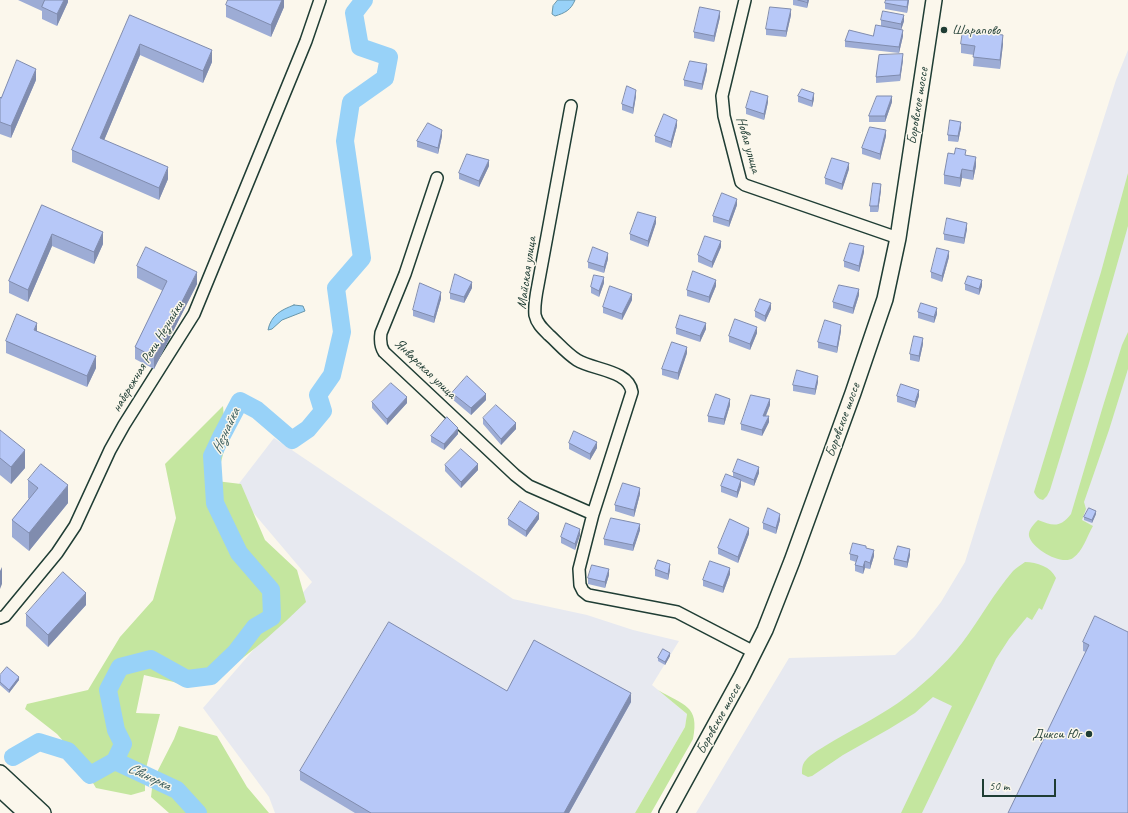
<!DOCTYPE html>
<meta charset="utf-8">
<style>
body{margin:0}
#map{position:relative;width:1128px;height:813px;overflow:hidden;background:#fbf7ec;font-family:Caveat,sans-serif}
canvas{display:block}
.scale{position:absolute;left:982px;top:779px;width:74px;height:18px;box-sizing:border-box;border:2px solid #1f3d34;border-top:0;padding-left:5px;font-size:12px;line-height:14px;white-space:nowrap;color:#1f3d34;-webkit-text-stroke:3px #fbf7ec;paint-order:stroke}
</style>
<div id="map">
<canvas width="1128" height="813"></canvas>
<div class="scale">50 m</div>
</div>
<script>
const ctx = document.querySelector('canvas').getContext('2d');
ctx.lineJoin = 'round';
function fillPath(path, color) { ctx.fillStyle = color; ctx.fill(path, 'evenodd'); }
function stroke(path, color, width, dash) { ctx.strokeStyle = color; ctx.lineWidth = width; ctx.lineCap = dash ? 'butt' : 'round'; ctx.setLineDash(dash || []); ctx.stroke(path); }
function write(font, color, halo, rows, align = 'center') {
  ctx.font = font + ' Caveat,sans-serif'; ctx.lineWidth = 3; ctx.setLineDash([]); ctx.textBaseline = 'middle'; ctx.strokeStyle = halo; ctx.fillStyle = color; for (const [text, x, y, turn = 0] of rows) {
    ctx.save(); ctx.translate(x, y); ctx.rotate((+turn || 0) * Math.PI / 180); ctx.textAlign = isNaN(turn) ? turn : align; if (halo) ctx.strokeText(text, 0, 0); ctx.fillText(text, 0, 0); ctx.restore();
  }
}
fillPath(new Path2D(`
 M1128,50V813H696L789,658L895,655L914,637L941,602L965,562L1072,218L1116,80Z
 M274,438L513,599L587,615L633,630L679,641L652,685L687,714L685,727L635,813H275L269,797L203,708L312,582L234,490Z`), '#e7e9f0');
fillPath(new Path2D(`
 M1128,173V226L1089,363L1050,490L1047,496L1043,500C1038,499 1036,496 1034,492L1101,272Z
 M1128,332V369L1109,430L1084,502L1086,509L1082,520L1093,526C1087,536 1083,551 1073,558C1062,566 1032,549 1029,536C1028,530 1034,524 1038,520C1053,526 1060,528 1071,514L1103,406L1122,345Z
 M223,406L226,443L216,481L241,484L265,540L297,570L306,602C280,627 253,652 223,672C214,678 204,682 195,687L144,675L136,713L160,714L145,772V791L131,795L96,788L78,758L57,734L25,709L27,704L88,690L120,637L153,600L176,518L165,464Z
 M1025,562C1037,562 1051,567 1056,578L1042,610L1039,608L1032,620L1027,617L1009,639L996,659L922,813H901L952,706L933,697L915,713L889,729L843,755L812,776L808,777L802,774C802,769 802,764 806,760C811,754 819,750 825,746C849,731 875,719 898,703C922,686 944,666 962,643C980,619 994,593 1013,571C1016,568 1021,565 1025,562Z
 M658,690C683,705 700,705 693,739L651,813H635L685,727L687,714Z
 M179,726L217,736L247,787L269,813H169L151,797L153,780L174,739Z`), '#c4e69f');
const water = new Path2D(`
 M558,0H575C571,10 565,13 555,16L552,14L553,6Z
 M294,305L303,306L305,311L282,320L272,329L268,330C271,315 281,310 294,305Z`);
fillPath(water, '#98d2f8');
stroke(water, '#6896aa', 1);
stroke(new Path2D(`
 M13,757L39,742L68,751L90,775L115,761L123,744L116,730L108,690L120,667L151,659L187,679L211,676L236,652L255,627L272,617L271,590L239,553L215,503L212,456L221,437L240,401L257,410L292,440L308,429L323,411L318,395L332,375L342,332L336,288L362,258L345,141L351,102L385,78L389,57L360,47L354,13L364,0
 M115,761L177,790L198,813`), '#98d2f8', 18);
const street = new Path2D(`
 M745,0L722,96L724,116L741,182L745,185L898,238
 M571,106L538,285C536,295 534,305 535,315C537,324 543,329 549,335C558,343 566,353 577,360C593,370 629,370 632,392L593,514L579,569L580,585L583,591L588,595L677,612L754,652
 M437,178L405,274L381,333C380,340 380,346 384,352L515,475L529,486L593,514
 M0,618L5,616L57,553L75,526L110,450L124,425L194,314L306,41L320,0`);
const secondary = new Path2D(`
 M0,773L43,813
 M0,789L26,813
 M667,813L742,676L765,630L792,561L853,393L885,299L898,238L934,0`);
stroke(street, '#1f3d34', 14);
stroke(secondary, '#1f3d34', 18);
stroke(street, '#fbf7ec', 11);
stroke(secondary, '#fbf7ec', 15);
fillPath(new Path2D(`
 M18,0H68V2L57,26L42,19V11Z
 M284,0V7L271,37L226,17V5Z
 M793,0H809L807,8L793,5Z
 M909,0L907,13L885,9V3Z
 M130,15L212,62L203,83L140,55L104,140L168,179L159,200L72,162V150Z
 M791,15L786,37L766,35V29Z
 M720,17L714,42L694,38V32Z
 M881,20L904,21L901,30L903,36L899,53L845,47V41L873,36L881,26Z
 M961,44H1003L1000,69L973,66L974,55L961,53Z
 M903,60L900,81L876,83V77Z
 M707,70L702,90L684,86V80Z
 M36,80L11,138L0,134V97L1,98Z
 M636,96L633,114L622,110V104Z
 M798,96L814,99L812,107L798,102Z
 M768,102L764,120L746,114V108Z
 M892,102L885,122H869V116Z
 M677,126L671,148L655,142V136Z
 M961,128L958,142L948,141V135Z
 M442,136L438,154L417,147V141Z
 M886,136L880,160L862,154V148Z
 M954,154L966,155L976,166L973,180L962,178L960,187L944,184V175Z
 M489,166L479,187L459,179V173Z
 M849,169L842,190L825,184V178Z
 M881,190L878,212H870V206Z
 M42,205L103,244L94,264L52,246L28,302L9,293V281Z
 M737,205L729,227L713,222V216Z
 M656,223L648,247L630,240V234Z
 M967,229L964,244L944,240V234Z
 M721,247L712,268L698,262V255Z
 M864,252L859,272L844,267V261Z
 M949,257L942,282L931,278V272Z
 M608,259L604,273L588,268V262Z
 M137,266L197,284L154,369L135,359V347L163,291L137,278Z
 M604,283L599,297L591,293V287Z
 M965,284L982,286L979,295L965,290Z
 M716,286L709,303L687,296V290Z
 M472,288L464,303L450,299V293Z
 M859,295L853,314L833,308V302Z
 M441,299L434,323L413,316V310Z
 M632,300L622,320L603,313V307Z
 M771,309L765,322L755,317V311Z
 M918,312L937,314L934,323L918,318Z
 M676,328L706,329L700,342L676,334Z
 M37,331L96,368L87,387L6,353V341Z
 M841,331L837,353L818,348V342Z
 M757,333L750,350L729,342V336Z
 M923,344L919,362L910,360V354Z
 M687,353L678,380L662,375V369Z
 M818,382L815,395L793,391V385Z
 M452,393L486,400L471,415L452,399Z
 M897,396H919L915,408L897,402Z
 M372,402L407,403L387,425L372,408Z
 M730,405L724,425L708,422V416Z
 M770,405L766,416L769,422L762,436L741,430V424Z
 M483,418L516,429L501,445L483,424Z
 M0,430L25,468L11,484L0,475Z
 M458,434L444,450L431,442V436Z
 M569,443L597,448L590,460L569,449Z
 M445,465L478,470L461,488L445,471Z
 M733,472L759,473L754,486L741,481V486L737,498L721,492V486L733,477Z
 M28,480L68,503L29,551L12,537V520L29,499L28,498Z
 M640,494L634,517L615,511V505Z
 M1096,514L1092,523L1084,520V517Z
 M508,519H539L526,537L508,525Z
 M780,520L776,534L763,529V523Z
 M640,530L633,551L604,545V539Z
 M749,534L738,563L718,554V548Z
 M580,535L575,550L561,543V537Z
 M866,548L874,556L870,569L865,568L863,574L855,571V565L856,562L850,560V554Z
 M910,555L907,568L894,565V559Z
 M655,569L670,570L668,580L655,576Z
 M730,574L723,593L703,586V580Z
 M609,575L605,588L588,584V578Z
 M86,605L48,647L26,626V614Z
 M1128,632L1086,652L1083,651V642Z
 M670,656L665,665L658,661V658Z
 M0,675L19,680L9,693L0,685Z
 M507,691L631,702L569,813H355L300,780V771Z`), '#9dacd5');
fillPath(new Path2D(`
 M64,0H68V2L57,26V14Z
 M282,0H284V7L271,37V25Z
 M808,0H809L807,8V2Z
 M908,0H909L907,13V7Z
 M791,9V15L786,37V31Z
 M720,11V17L714,42V36Z
 M904,15V21L901,30V24Z
 M903,30V36L899,53V47Z
 M1003,35V44L1000,69V60Z
 M140,44V55L100,150V138Z
 M212,50V62L203,83V71Z
 M903,54V60L900,81V75Z
 M707,64V70L702,90V84Z
 M36,69V80L11,138V126Z
 M636,90V96L633,114V108Z
 M814,93V99L812,107V101Z
 M768,96V102L764,120V114Z
 M892,96V102L885,122V116Z
 M677,120V126L671,148V142Z
 M961,122V128L958,142V136Z
 M442,130V136L438,154V148Z
 M886,130V136L880,160V154Z
 M976,157V166L973,180V171Z
 M489,160V166L479,187V181Z
 M849,163V169L842,190V184Z
 M168,167V179L159,200V188Z
 M962,169V178L960,187V178Z
 M881,184V190L878,212V206Z
 M737,199V205L729,227V221Z
 M656,217V223L648,247V241Z
 M967,223V229L964,244V238Z
 M103,232V244L94,264V252Z
 M52,234V246L28,302V290Z
 M721,241V247L712,268V262Z
 M864,246V252L859,272V266Z
 M949,251V257L942,282V276Z
 M608,253V259L604,273V267Z
 M197,272V284L154,369V357Z
 M604,277V283L599,297V291Z
 M716,280V286L709,303V297Z
 M982,280V286L979,295V289Z
 M472,282V288L464,303V297Z
 M859,289V295L853,314V308Z
 M441,292V299L434,323V317Z
 M632,294V300L622,320V314Z
 M771,303V309L765,322V316Z
 M937,308V314L934,323V317Z
 M37,323V334L34,330Z
 M706,323V329L700,342V336Z
 M841,325V331L837,353V347Z
 M757,327V333L750,350V344Z
 M923,338V344L919,362V356Z
 M687,347V353L678,380V373Z
 M96,356V368L87,387V376Z
 M818,376V382L815,395V389Z
 M919,390V396L915,408V402Z
 M486,394V400L471,415V408Z
 M407,397V403L387,425V419Z
 M730,399V405L724,425V419Z
 M770,399V405L763,422V416Z
 M769,416V422L762,436V430Z
 M516,423V429L501,445V439Z
 M458,428V434L444,450V444Z
 M597,442V448L590,460V454Z
 M25,450V468L11,484V467Z
 M478,464V470L461,488V482Z
 M759,467V473L754,486V480Z
 M741,480V486L737,498V492Z
 M68,485V503L29,551V533Z
 M640,488V494L634,517V510Z
 M1096,511V514L1092,523V520Z
 M539,513V519L526,537V531Z
 M780,514V520L776,534V528Z
 M640,524V530L633,551V545Z
 M749,528V534L738,563V557Z
 M580,529V535L575,550V544Z
 M910,549V555L907,568V562Z
 M874,550V556L870,569V563Z
 M865,561V568L863,574V567Z
 M670,564V570L668,580V574Z
 M2,567V584L0,589V571Z
 M730,568V574L723,593V587Z
 M609,569V575L605,588V582Z
 M86,593V605L48,647V635Z
 M670,653V656L665,665V662Z
 M19,677V680L9,693V690Z
 M631,693V702L569,813H564Z`), '#808cae');
const building = new Path2D(`
 M45,0H64L57,14L42,7Z
 M228,0H282L271,25L226,5Z
 M798,0H808L807,2Z
 M886,0H908L907,7L885,3Z
 M700,7L720,11L714,36L694,32Z
 M770,7L791,9L786,31L766,29Z
 M883,11L904,15L901,24L881,20Z
 M130,15L212,50L203,71L140,44L100,138L168,167L159,188L72,150Z
 M876,25L903,30L899,47L845,41L849,30L873,36Z
 M963,30L1003,35L1000,60L973,57L975,46L961,44Z
 M903,54L900,75L876,77L879,55Z
 M17,60L36,69L11,126L0,122V97L1,98Z
 M690,61L707,64L702,84L684,80Z
 M627,86L636,90L633,108L622,104Z
 M802,89L814,93L812,101L798,96Z
 M751,91L768,96L764,114L746,108Z
 M877,96H892L885,116H869Z
 M664,114L677,120L671,142L655,136Z
 M950,120L961,122L958,136L948,135Z
 M428,123L442,130L438,148L417,141Z
 M870,127L886,130L880,154L862,148Z
 M956,148L966,150L965,155L976,157L973,171L962,169L960,178L944,175L948,153L954,154Z
 M467,154L489,160L479,181L459,173Z
 M832,158L849,163L842,184L825,178Z
 M873,183L881,184L878,206H870Z
 M722,193L737,199L729,221L713,216Z
 M42,205L103,232L94,252L52,234L28,290L9,281Z
 M638,212L656,217L648,241L630,234Z
 M947,218L967,223L964,238L944,234Z
 M705,236L721,241L712,262L698,255Z
 M850,243L864,246L859,266L844,261Z
 M146,247L197,272L154,357L135,347L167,281L137,266Z
 M593,247L608,253L604,267L588,262Z
 M937,248L949,251L942,276L931,272Z
 M693,271L716,280L709,297L687,290Z
 M455,274L472,282L464,297L450,293Z
 M594,275L604,277L599,291L591,287Z
 M968,276L982,280L979,289L965,284Z
 M420,283L441,292L434,317L413,310Z
 M839,285L859,289L853,308L833,302Z
 M610,286L632,294L622,314L603,307Z
 M760,299L771,303L765,316L755,311Z
 M921,303L937,308L934,317L918,312Z
 M17,314L37,323L34,330L96,356L87,376L6,341Z
 M680,315L706,323L700,336L676,328Z
 M735,319L757,327L750,344L729,336Z
 M825,320L841,325L837,347L818,342Z
 M914,336L923,338L919,356L910,354Z
 M672,342L687,347L678,373L662,369Z
 M797,370L818,376L815,389L793,385Z
 M467,376L486,394L471,408L452,393Z
 M391,383L407,397L387,419L372,402Z
 M901,384L919,390L915,402L897,396Z
 M716,394L730,399L724,419L708,416Z
 M751,395L770,399L763,416H769L762,430L741,424Z
 M496,405L516,423L501,439L483,418Z
 M447,417L458,428L444,444L431,436Z
 M0,430L25,450L11,467L0,458Z
 M574,431L597,442L590,454L569,443Z
 M461,449L478,464L461,482L445,465Z
 M738,459L759,467L754,480L733,472Z
 M41,464L68,485L29,533L12,520L38,488L28,480Z
 M726,474L741,480L737,492L721,486Z
 M623,483L640,488L634,510L615,505Z
 M520,501L539,513L526,531L508,519Z
 M768,508L780,514L776,528L763,523Z
 M1089,508L1096,511L1092,520L1084,517Z
 M611,518L640,524L633,545L604,539Z
 M730,519L749,528L738,557L718,548Z
 M566,523L580,529L575,544L561,537Z
 M853,543L866,546V548L874,550L870,563L865,561L863,567L855,565L858,556L850,554Z
 M898,546L910,549L907,562L894,559Z
 M658,560L670,564L668,574L655,569Z
 M710,561L730,568L723,587L703,580Z
 M592,565L609,569L605,582L588,578Z
 M63,572L86,593L48,635L26,614Z
 M1095,616L1128,632V813H1008L1089,645L1083,642Z
 M389,622L507,691L534,640L631,693L564,813H371L300,771Z
 M663,649L670,653L665,662L658,658Z
 M7,667L19,677L9,690L0,682V675Z`);
fillPath(building, '#b7c8f8');
stroke(building, '#808cae', 1);
for (const [x, y, r, color] of [
 [944,30,4,"#1f3d34"],
 [1089,734,4,"#1f3d34"]
]) { const dot = new Path2D(); dot.arc(x, y, r, 0, 2 * Math.PI); ctx.fillStyle = color; ctx.fill(dot); stroke(dot, '#fbf7ec', 1.5); }
write('14px', '#1f3d34', '#fbf7ec', [
 ["Шарапово",952,30],
 ["Дикси Юг",1081,734,"right"]
], 'left');
write('14px', '#1f3d34', '#fbf7ec', [
 ["Боровское шоссе",918,106,-81],
 ["Новая улица",748,145,74],
 ["Майская улица",527,273,-82],
 ["набережная Реки Незнайки",148,357,-59],
 ["Январская улица",425,369,44],
 ["Боровское шоссе",843,420,-70],
 ["Боровское шоссе",719,719,-61]
]);
write('italic 15px', '#375b5b', '#fbf7ec', [
 ["Незнайка",226,431,-65],
 ["Свинорка",149,777,25]
]);
</script>
